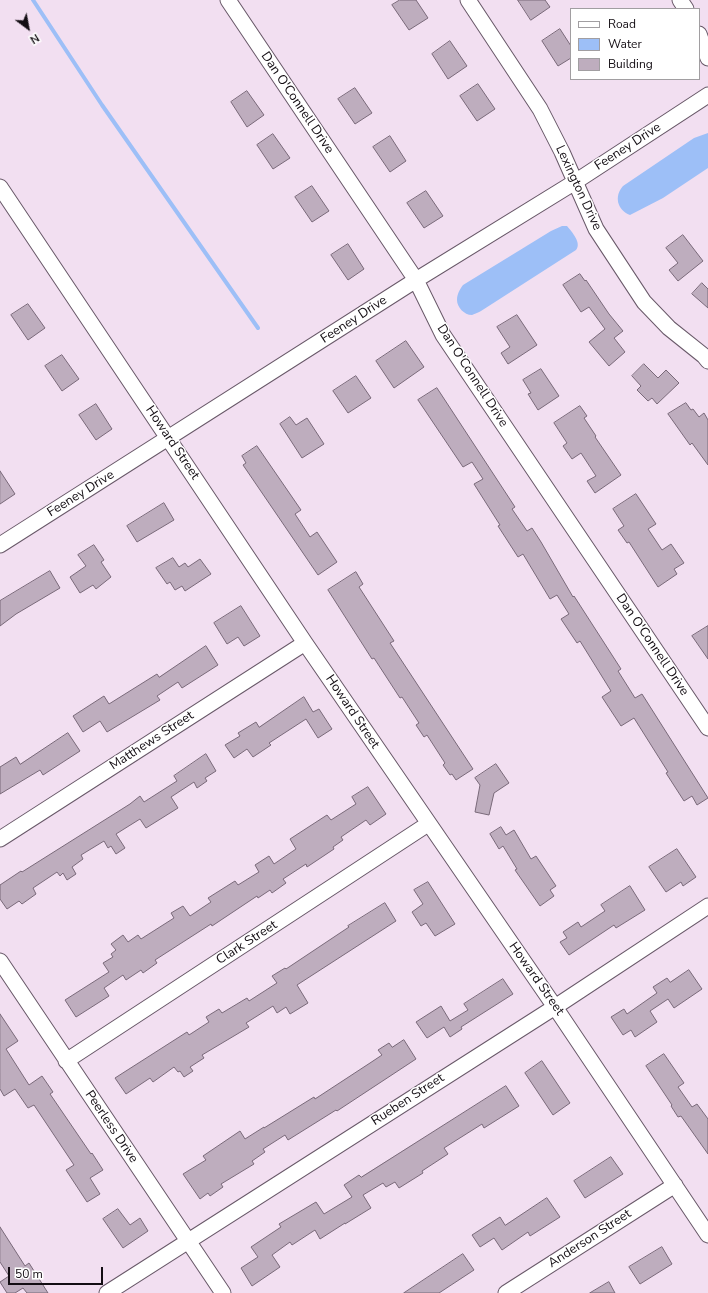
<!DOCTYPE html>
<style>
body{margin:0}
#map{position:relative;width:708px;height:1293px;overflow:hidden;background:#f2dff1;font-family:"Nunito Sans",sans-serif}
canvas{display:block}
.legend{position:absolute;left:570px;top:8px;width:130px;height:72px;box-sizing:border-box;background:#fff;border:1px solid #a19ea1;margin:0;padding:5px 7px;list-style:none;font-size:12px;color:#130d13}
.legend li{display:flex;align-items:center;gap:8px;height:20px}
.legend b{width:20px;border:1px solid #a19ea1}
.north{position:absolute;left:8px;top:8px;width:40px;height:40px;-webkit-text-stroke:3px #fff;paint-order:stroke;rotate:148deg;font-size:11px;font-weight:700;line-height:16px;text-align:center;color:#130d13}
.north::after{content:'';display:block;margin:auto;width:14px;height:18px;background:#130d13;clip-path:polygon(50% 0,100% 100%,50% 72%,0 100%)}
.scale{position:absolute;left:8px;top:1267px;width:95px;height:18px;box-sizing:border-box;border:2px solid #130d13;border-top:0;padding-left:5px;font-size:12px;line-height:14px;white-space:nowrap;color:#130d13;-webkit-text-stroke:3px #fff;paint-order:stroke}
</style>
<div id="map">
<canvas width="708" height="1293"></canvas>
<ul class="legend">
<li><b style="height:5px;background:#fff"></b>Road</li>
<li><b style="height:11px;background:#9dbff7"></b>Water</li>
<li><b style="height:11px;background:#beadbe"></b>Building</li>
</ul>
<div class="north">N</div>
<div class="scale">50 m</div>
</div>
<script>
const ctx = document.querySelector('canvas').getContext('2d');
ctx.lineJoin = 'round';
function fillPath(path, color) { ctx.fillStyle = color; ctx.fill(path, 'evenodd'); }
function stroke(path, color, width, dash) { ctx.strokeStyle = color; ctx.lineWidth = width; ctx.lineCap = dash ? 'butt' : 'round'; ctx.setLineDash(dash || []); ctx.stroke(path); }
function write(font, color, halo, rows, align = 'center') {
  ctx.font = font + ' "Nunito Sans",sans-serif'; ctx.lineWidth = 3; ctx.setLineDash([]); ctx.textBaseline = 'middle'; ctx.strokeStyle = halo; ctx.fillStyle = color; for (const [text, x, y, turn = 0] of rows) {
    ctx.save(); ctx.translate(x, y); ctx.rotate((+turn || 0) * Math.PI / 180); ctx.textAlign = isNaN(turn) ? turn : align; if (halo) ctx.strokeText(text, 0, 0); ctx.fillText(text, 0, 0); ctx.restore();
  }
}
fillPath(new Path2D(`
 M708,133V168L663,198L630,215C617,210 614,196 623,186L694,138Z
 M562,226H567C572,232 582,243 576,250L481,311C479,312 475,314 472,315C464,315 457,307 457,300C457,294 460,289 463,285L551,231Z`), '#9dbff7');
stroke(new Path2D(`
 M33,0L102,105L258,328`), '#9dbff7', 4);
const building = new Path2D(`
 M400,0H416L428,18L409,30L392,5Z
 M518,0H545L550,7L531,20Z
 M560,29L571,46V58L558,66L542,41Z
 M450,41L467,66L448,79L432,54Z
 M478,84L495,109L477,121L460,96Z
 M355,88L372,113L355,124L338,99Z
 M247,91L264,115L247,127L231,102Z
 M273,134L290,158L273,169L257,145Z
 M390,136L406,161L390,172L373,147Z
 M312,186L329,211L312,222L295,197Z
 M426,191L443,216L424,228L407,203Z
 M683,235L703,261L678,281L669,270L678,263L666,248Z
 M348,244L364,269L348,280L331,255Z
 M580,274L585,281L586,280L609,314L623,331L614,338L625,352L609,366L589,342L605,329L589,307L581,312L563,285Z
 M702,283L708,289V308L692,294Z
 M28,304L45,328L28,340L11,315Z
 M517,315L537,345L508,364L501,353L510,347L497,327Z
 M406,341L424,367L394,388L376,361Z
 M62,355L79,379L62,391L45,366Z
 M644,364L658,378L666,370L679,383L657,404L652,398L648,401L637,390L641,386L632,376Z
 M541,369L559,396L538,410L528,394L531,393L523,380Z
 M356,376L371,398L348,413L333,391Z
 M437,388L515,507L512,509L527,531L532,528L541,542L573,597L574,596L621,669L618,671L635,698L642,694L708,798L697,805L692,796L684,801L666,773L668,772L634,718L621,726L602,697L611,691L580,641L577,643L561,619L569,614L557,595L550,599L523,554L518,557L498,526L500,525L474,484L483,479L472,462L463,467L418,400Z
 M686,403L691,410L693,409L699,417L704,413L708,420V465L692,443L690,445L668,414Z
 M96,404L112,429L96,440L79,415Z
 M580,406L587,416L584,418L596,436L595,437L621,475L595,493L587,481L596,476L581,453L572,459L563,446L567,443L554,423Z
 M290,417L296,425L307,418L324,444L302,458L280,424Z
 M257,446L301,510L295,514L310,537L317,532L337,562L318,575L243,465L246,463L242,456Z
 M0,471L15,494L0,504Z
 M636,494L656,524L648,529L662,550L671,544L684,563L674,569L677,574L658,587L629,542L627,543L618,530L624,526L613,509Z
 M164,503L174,520L137,542L127,526Z
 M94,545L104,560L101,562L111,577L96,589L93,585L80,593L70,577L86,566L78,555Z
 M173,558L179,567L185,563L188,567L200,559L211,574L185,591L182,586L175,590L170,582L167,584L156,568Z
 M50,571L60,588L16,614L0,626V601Z
 M356,572L363,584L359,587L394,641L390,643L473,769L456,780L452,774L450,775L443,765L445,763L427,735L424,737L416,725L419,723L402,697L400,698L374,658L372,659L328,590Z
 M241,606L260,636L244,646L238,637L227,644L214,623Z
 M708,626V659L692,636Z
 M206,646L218,665L182,688L178,682L157,696L160,700L107,732L100,721L83,732L73,716L104,696L109,704L157,674L159,677Z
 M304,697L313,712L319,709L332,729L318,738L306,719L269,743L271,745L253,757L247,749L234,758L225,745L240,736L238,733L256,722L259,727Z
 M68,733L80,751L43,775L40,770L0,794V767L16,757L20,764Z
 M206,754L216,771L205,778L207,781L197,788L194,782L171,797L178,808L146,828L140,819L116,834L125,848L116,854L111,846L108,848L104,841L81,855L83,859L72,867L76,874L67,880L63,873L60,876L57,872L33,888L36,894L22,904L19,901L7,909L0,899V885L21,871L22,872L130,804L140,796L144,802L177,781L174,776Z
 M496,764L509,783L494,793L489,815L475,812L480,785L475,778Z
 M368,787L386,814L370,825L366,820L341,837L343,840L333,847L334,849L307,867L306,864L283,879L286,883L272,893L270,890L258,898L257,896L212,926L211,924L155,960L157,963L143,973L141,970L126,980L123,975L104,988L109,996L76,1017L65,1000L109,972L103,963L113,957L111,954L116,950L111,944L123,935L128,942L138,935L141,939L174,918L171,913L183,906L190,916L211,902L208,898L235,881L238,885L259,872L255,865L269,856L274,864L296,849L290,839L327,815L331,820L356,804L352,797Z
 M501,827L506,835L514,830L531,859L536,856L556,886L550,890L554,896L540,906L515,870L517,869L503,846L499,849L490,834Z
 M677,849L696,877L683,886L681,882L666,892L649,867Z
 M428,882L455,924L435,936L426,923L421,926L412,912L423,904L414,890Z
 M630,886L645,910L616,928L614,925L569,955L560,942L567,938L563,932L578,922L581,927L605,911L601,905Z
 M385,903L396,921L297,985L308,1003L290,1014L286,1007L277,1013L273,1006L246,1023L249,1027L202,1055L204,1058L190,1067L193,1071L184,1077L180,1071L178,1072L174,1067L153,1082L150,1078L126,1094L115,1078L187,1032L189,1035L209,1022L206,1017L219,1009L222,1013L247,998L249,1001L277,983L272,976L285,968L286,969L349,927L348,926Z
 M689,970L702,989L674,1008L668,999L650,1011L657,1022L635,1037L631,1030L623,1035L611,1017L624,1009L627,1014L657,993L653,987L667,978L670,982Z
 M503,979L513,994L461,1027L462,1029L450,1037L444,1027L427,1038L416,1022L441,1006L450,1021L468,1010L464,1004Z
 M0,1014L18,1041L6,1049L29,1085L42,1076L53,1092L50,1094L91,1154L92,1153L103,1170L90,1178L100,1194L87,1202L66,1170L74,1165L34,1105L28,1108L15,1089L4,1096L0,1089Z
 M404,1040L416,1059L337,1111L336,1110L288,1140L285,1135L263,1149L265,1152L252,1161L254,1164L221,1184L223,1187L210,1196L208,1193L200,1199L183,1174L206,1160L203,1156L240,1131L245,1139L264,1127V1128L314,1097L315,1099L370,1063L382,1055L378,1050L389,1043L392,1047Z
 M664,1054L684,1083L678,1087L692,1107L697,1104L708,1119V1154L681,1116L678,1117L671,1106L672,1105L646,1066Z
 M542,1061L570,1103L553,1115L525,1073Z
 M506,1086L519,1106L484,1128L482,1124L444,1148L448,1154L422,1171L423,1173L399,1188L395,1182L386,1187L383,1183L363,1195L371,1208L345,1224V1223L320,1239L315,1230L292,1245L290,1242L272,1255L280,1267L252,1286L241,1268L258,1257L251,1247L281,1227L279,1224L316,1202L324,1214L352,1197L344,1185L359,1175L361,1177Z
 M611,1157L623,1174L585,1198L574,1181Z
 M547,1198L560,1217L530,1236L528,1232L502,1250L494,1238L480,1247L472,1235L500,1217L505,1225Z
 M118,1209L130,1225L140,1218L148,1231L123,1248L103,1219Z
 M0,1227L25,1266L29,1263L48,1293H27L23,1288L15,1293H7L0,1282L9,1276L0,1262Z
 M662,1247L672,1264L640,1284L629,1267Z
 M463,1254L474,1270L439,1293H404Z
 M609,1282L615,1293H590Z`);
fillPath(building, '#beadbe');
stroke(building, '#796979', 1);
const minor = new Path2D(`
 M228,0L416,280L443,335L708,728
 M468,0L540,109L562,152L596,229L644,302L669,328L704,356L708,361
 M680,0L686,9
 M699,34L708,58
 M0,187L305,643L555,1007L708,1235
 M0,545L416,280L575,182L708,95
 M0,839L305,643
 M0,961L223,1293
 M66,1061L428,824
 M107,1293L555,1007L708,906
 M506,1293L675,1185`);
stroke(minor, '#685868', 17);
stroke(minor, '#fff', 15);
write('13px', '#130d13', '#fff', [
 ["Dan O'Connell Drive",297,103,56],
 ["Feeney Drive",628,147,-33],
 ["Lexington Drive",578,188,65],
 ["Feeney Drive",354,320,-33],
 ["Dan O'Connell Drive",472,376,57],
 ["Howard Street",172,443,56],
 ["Feeney Drive",81,494,-32],
 ["Dan O'Connell Drive",652,645,56],
 ["Howard Street",352,712,56],
 ["Matthews Street",152,741,-33],
 ["Clark Street",247,943,-33],
 ["Howard Street",536,979,55],
 ["Rueben Street",408,1100,-33],
 ["Peerless Drive",111,1127,56],
 ["Anderson Street",590,1239,-33]
]);
</script>
